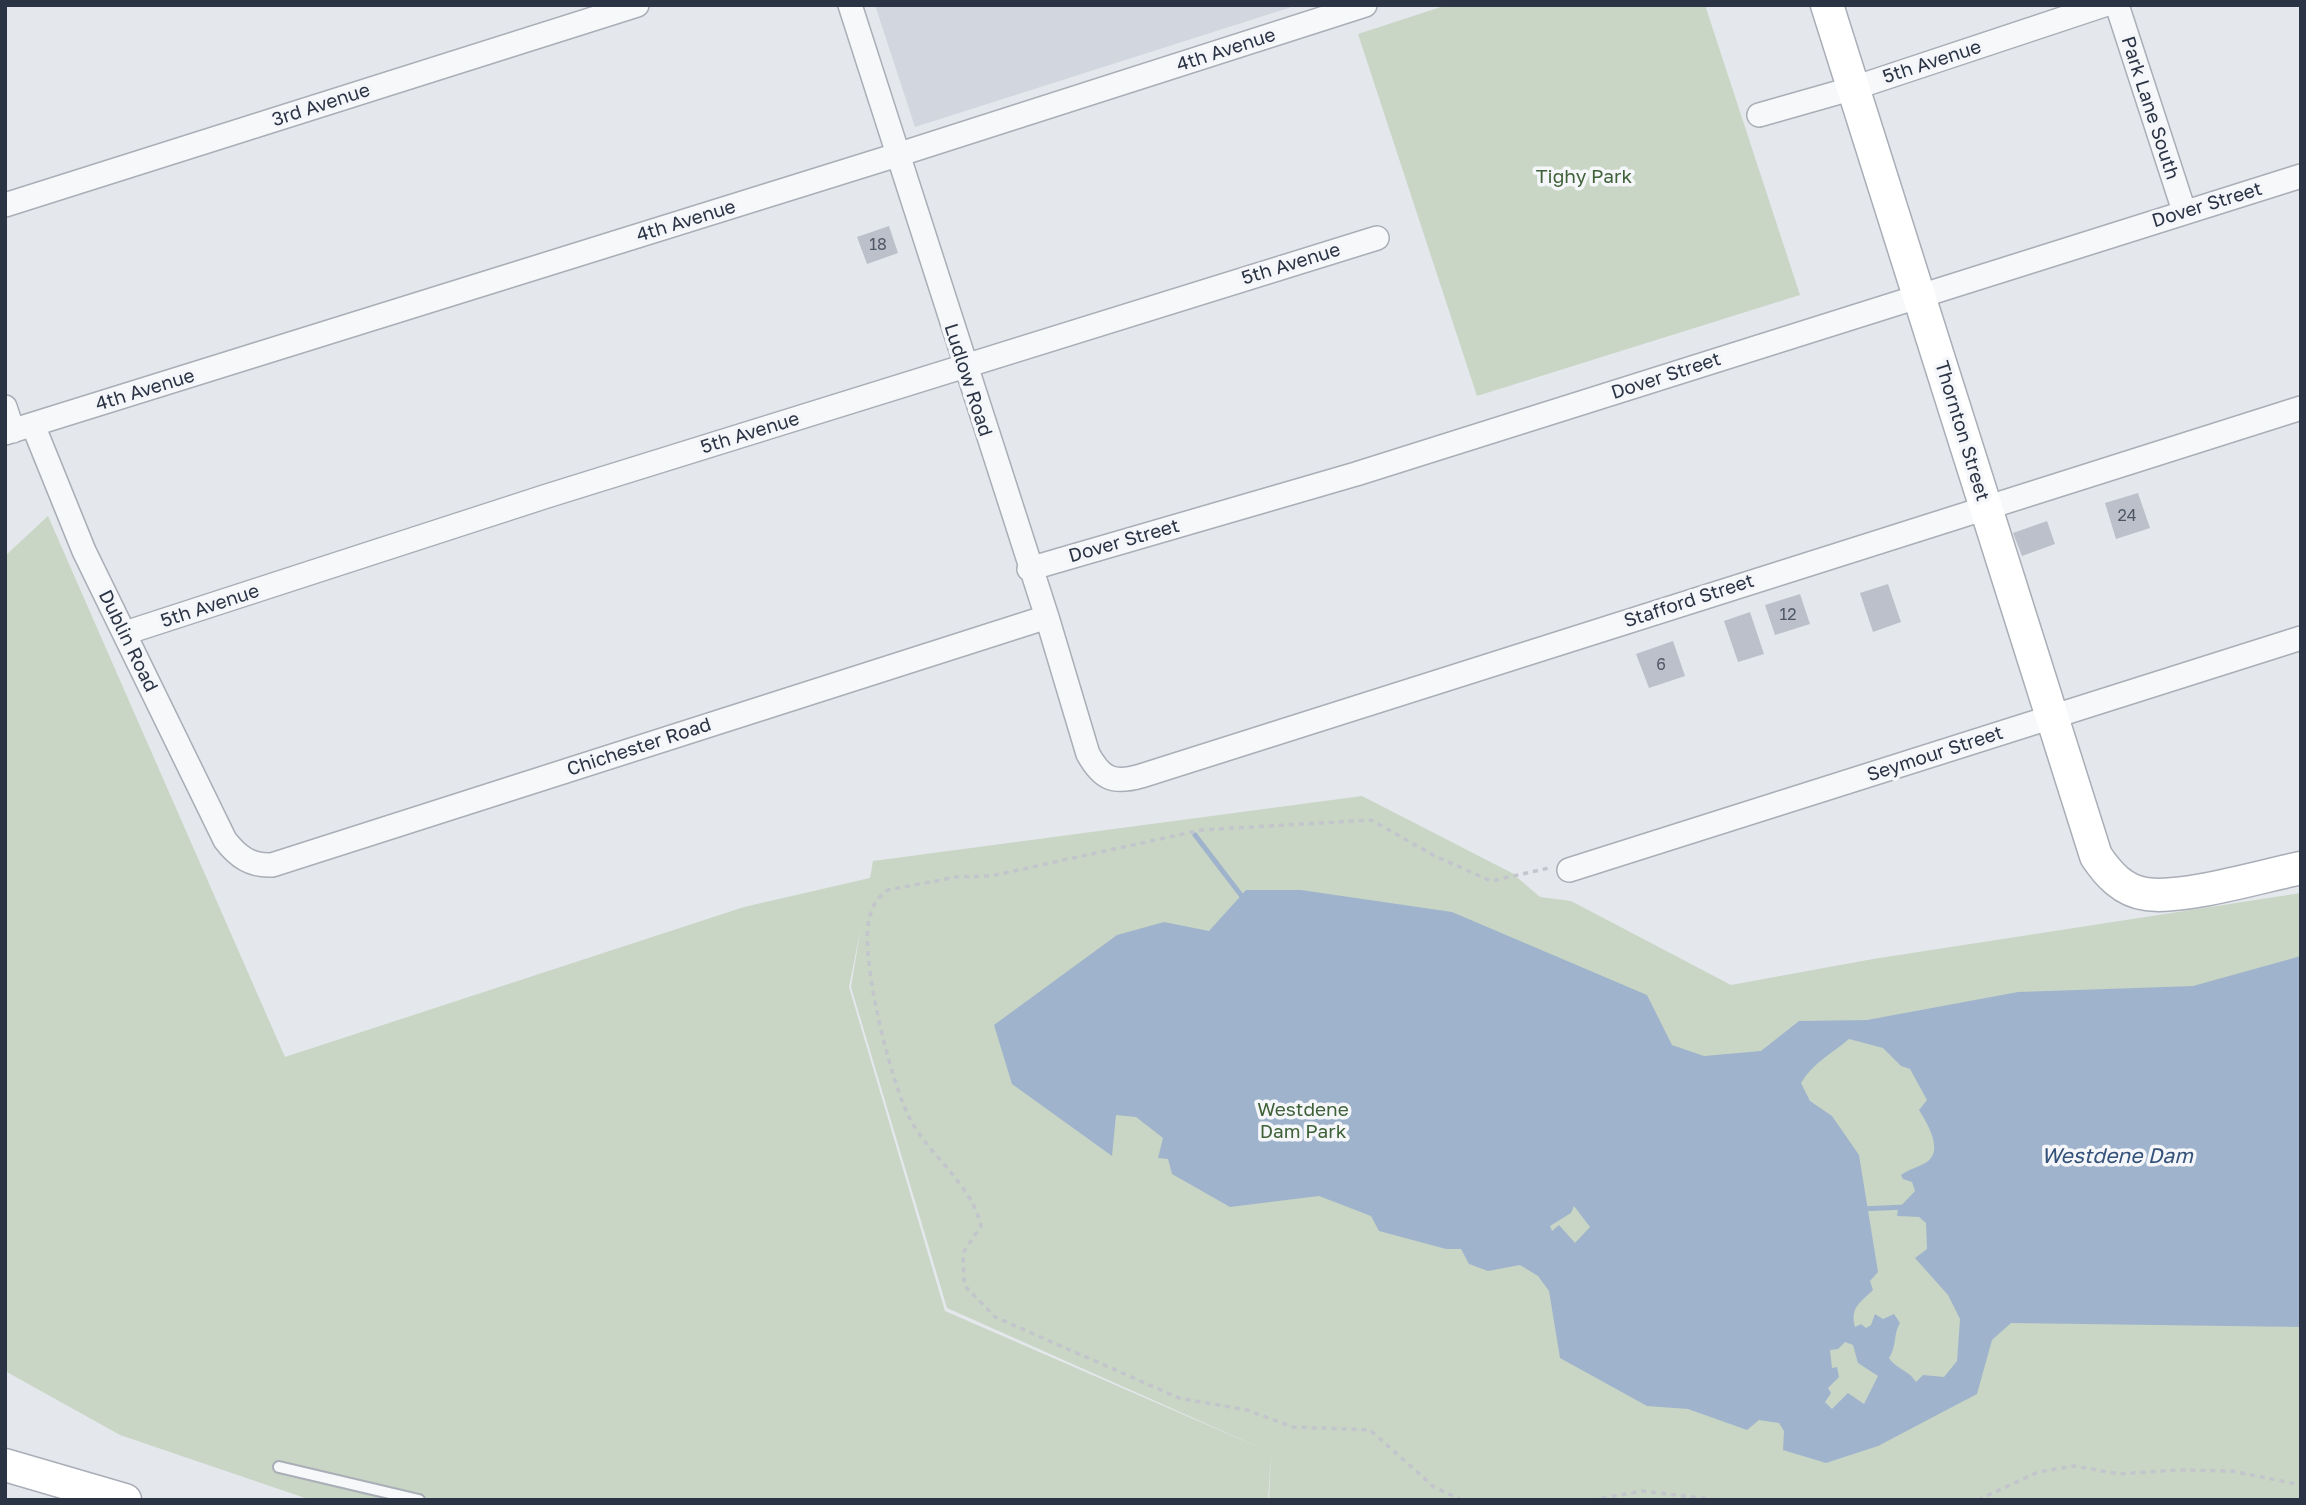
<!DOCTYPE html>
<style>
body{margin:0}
#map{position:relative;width:2306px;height:1505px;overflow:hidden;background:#e4e7ec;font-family:"Golos Text",sans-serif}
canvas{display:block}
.frame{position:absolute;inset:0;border:7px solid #2b3445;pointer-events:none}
</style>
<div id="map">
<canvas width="2306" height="1505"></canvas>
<div class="frame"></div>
</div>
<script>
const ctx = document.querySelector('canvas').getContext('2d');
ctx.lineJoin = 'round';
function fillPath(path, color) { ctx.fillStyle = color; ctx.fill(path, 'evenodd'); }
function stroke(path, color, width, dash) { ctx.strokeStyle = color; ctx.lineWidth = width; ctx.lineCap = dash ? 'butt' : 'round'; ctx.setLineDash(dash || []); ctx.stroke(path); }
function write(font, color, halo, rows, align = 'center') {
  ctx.font = font + ' "Golos Text",sans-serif'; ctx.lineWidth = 7; ctx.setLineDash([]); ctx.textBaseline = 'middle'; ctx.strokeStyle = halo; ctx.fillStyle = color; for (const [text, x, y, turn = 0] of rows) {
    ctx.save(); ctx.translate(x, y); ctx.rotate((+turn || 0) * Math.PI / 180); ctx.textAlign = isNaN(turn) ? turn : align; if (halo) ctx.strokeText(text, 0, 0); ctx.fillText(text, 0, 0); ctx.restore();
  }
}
fillPath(new Path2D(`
 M875,5H1298L915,127Z`), '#d2d6de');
fillPath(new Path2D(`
 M1447,5H1705L1800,295L1477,396L1358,34Z
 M48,516L285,1057L744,907L870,878L873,861L1362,796L1512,873L1540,897L1571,901L1731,985L1873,959L2301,893V1500H1269L1271,1452L1268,1500H311L120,1435L5,1371V556ZM861,927L851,987L947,1308L1265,1450L945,1311L849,987Z`), '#c9d6c5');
fillPath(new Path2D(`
 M1246,890H1301L1452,912L1647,995L1672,1045L1704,1056L1761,1051L1799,1021L1867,1020L2018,992L2193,986L2301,956V1327L2011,1323L1992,1340L1977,1394L1878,1446L1826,1463L1783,1450L1784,1431L1779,1423L1759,1420L1747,1430L1688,1409L1647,1406L1560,1358L1549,1291L1538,1276L1520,1265L1488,1271L1469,1264L1461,1249H1446L1379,1231L1371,1216L1319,1196L1230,1207L1172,1174L1168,1159L1158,1158L1163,1138L1136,1117L1116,1115L1112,1156L1012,1084L994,1025L1117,935L1164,922L1209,931ZM1849,1039L1883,1048L1901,1066L1910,1069L1927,1100L1919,1110C1927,1123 1944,1150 1927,1162C1919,1167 1909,1169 1901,1175L1903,1179L1912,1182L1915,1191L1898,1209L1897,1216L1919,1217L1926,1223L1927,1249L1915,1258L1948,1295L1960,1319L1957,1361L1944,1377L1923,1375L1916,1382C1909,1370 1896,1369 1889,1358C1897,1346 1893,1334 1900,1323L1894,1314L1883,1319L1875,1314L1871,1325L1866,1328L1861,1324L1855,1327C1850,1307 1860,1303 1873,1290L1870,1281L1878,1272L1859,1155L1832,1116L1810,1101L1801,1083C1813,1063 1831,1054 1849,1039ZM1574,1206L1590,1227L1575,1243L1559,1225L1552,1231L1550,1226L1571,1213ZM1845,1342L1853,1345L1858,1363L1878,1376L1864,1404L1848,1393L1832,1409L1825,1402L1831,1393L1828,1388L1839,1377L1837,1367L1832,1368L1830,1350L1838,1349Z`), '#9fb4cc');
stroke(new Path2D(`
 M1195,835L1244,899
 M1860,1209L1906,1207`), '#9fb4cc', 5);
fillPath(new Path2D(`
 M889,226L898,253L867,264L857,237Z
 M2138,493L2150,528L2116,539L2105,503Z
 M2047,521L2055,544L2022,556L2013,533Z
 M1888,584L1901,622L1873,632L1860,593Z
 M1800,594L1810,624L1775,635L1765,605Z
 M1750,612L1764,654L1738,662L1724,621Z
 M1673,641L1685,676L1649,688L1636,654Z`), '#bbc0ca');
const lane = new Path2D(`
 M279,1467L419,1500`);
const street = new Path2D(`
 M850,5L1047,617L1088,754C1102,779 1113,784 1141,776L2301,408
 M2117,5L2184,211
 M1759,115L1854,88L2104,5
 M5,205L637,5
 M5,407L13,431
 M33,425L84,551L225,840C238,857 251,866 272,865L1047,617
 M5,433L897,155L1365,5
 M1029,569L1356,474L2301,176
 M125,633L547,496L1377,238
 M1569,870L2301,638`);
const secondary = new Path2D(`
 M1827,5L2096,856C2108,874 2123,891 2146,894C2182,900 2262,876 2301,868
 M5,1465L125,1500`);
stroke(lane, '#a9aeb7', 14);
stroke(street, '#a9aeb7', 26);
stroke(secondary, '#a9aeb7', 35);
stroke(new Path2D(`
 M1462,1500L1434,1487L1370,1430L1293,1427L1247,1410L1179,1398L995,1317L964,1285L963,1253L981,1226C972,1185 932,1158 911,1121C891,1084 860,960 869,920C871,908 878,896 888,890L956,877L991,876L1201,830L1371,820L1435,856L1491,881L1549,868
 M1592,1500L1642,1491L1718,1500
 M1978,1500L2038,1472L2075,1466L2119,1474L2176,1470L2232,1471L2301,1485`), '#c2c5cb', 3.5, [5, 5]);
stroke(lane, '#f7f8fa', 10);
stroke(street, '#f7f8fa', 23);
stroke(secondary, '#fff', 32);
write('16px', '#4f5766', null, [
 ["18",878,245],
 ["24",2127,516],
 ["12",1788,615],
 ["6",1661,665]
]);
write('19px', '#2b3445', '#f4f6f9', [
 ["4th Avenue",1226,50,-18],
 ["5th Avenue",1932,62,-18],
 ["3rd Avenue",321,105,-18],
 ["Park Lane South",2150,108,72],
 ["Dover Street",2207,205,-17],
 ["4th Avenue",686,221,-17],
 ["5th Avenue",1291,264,-17],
 ["Dover Street",1666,376,-18],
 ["Ludlow Road",968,380,72],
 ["4th Avenue",145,390,-17],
 ["Thornton Street",1962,431,73],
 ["5th Avenue",750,433,-17],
 ["Dover Street",1124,541,-16],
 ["Stafford Street",1689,601,-18],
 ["5th Avenue",210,606,-18],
 ["Dublin Road",128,641,64],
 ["Chichester Road",639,747,-18],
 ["Seymour Street",1935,754,-18]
]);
write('19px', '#3f6138', '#f4f6f9', [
 ["Tighy Park",1584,177],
 ["Westdene",1303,1110],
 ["Dam Park",1303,1132]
]);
write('italic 21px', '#34527a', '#f4f6f9', [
 ["Westdene Dam",2117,1156]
]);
</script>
